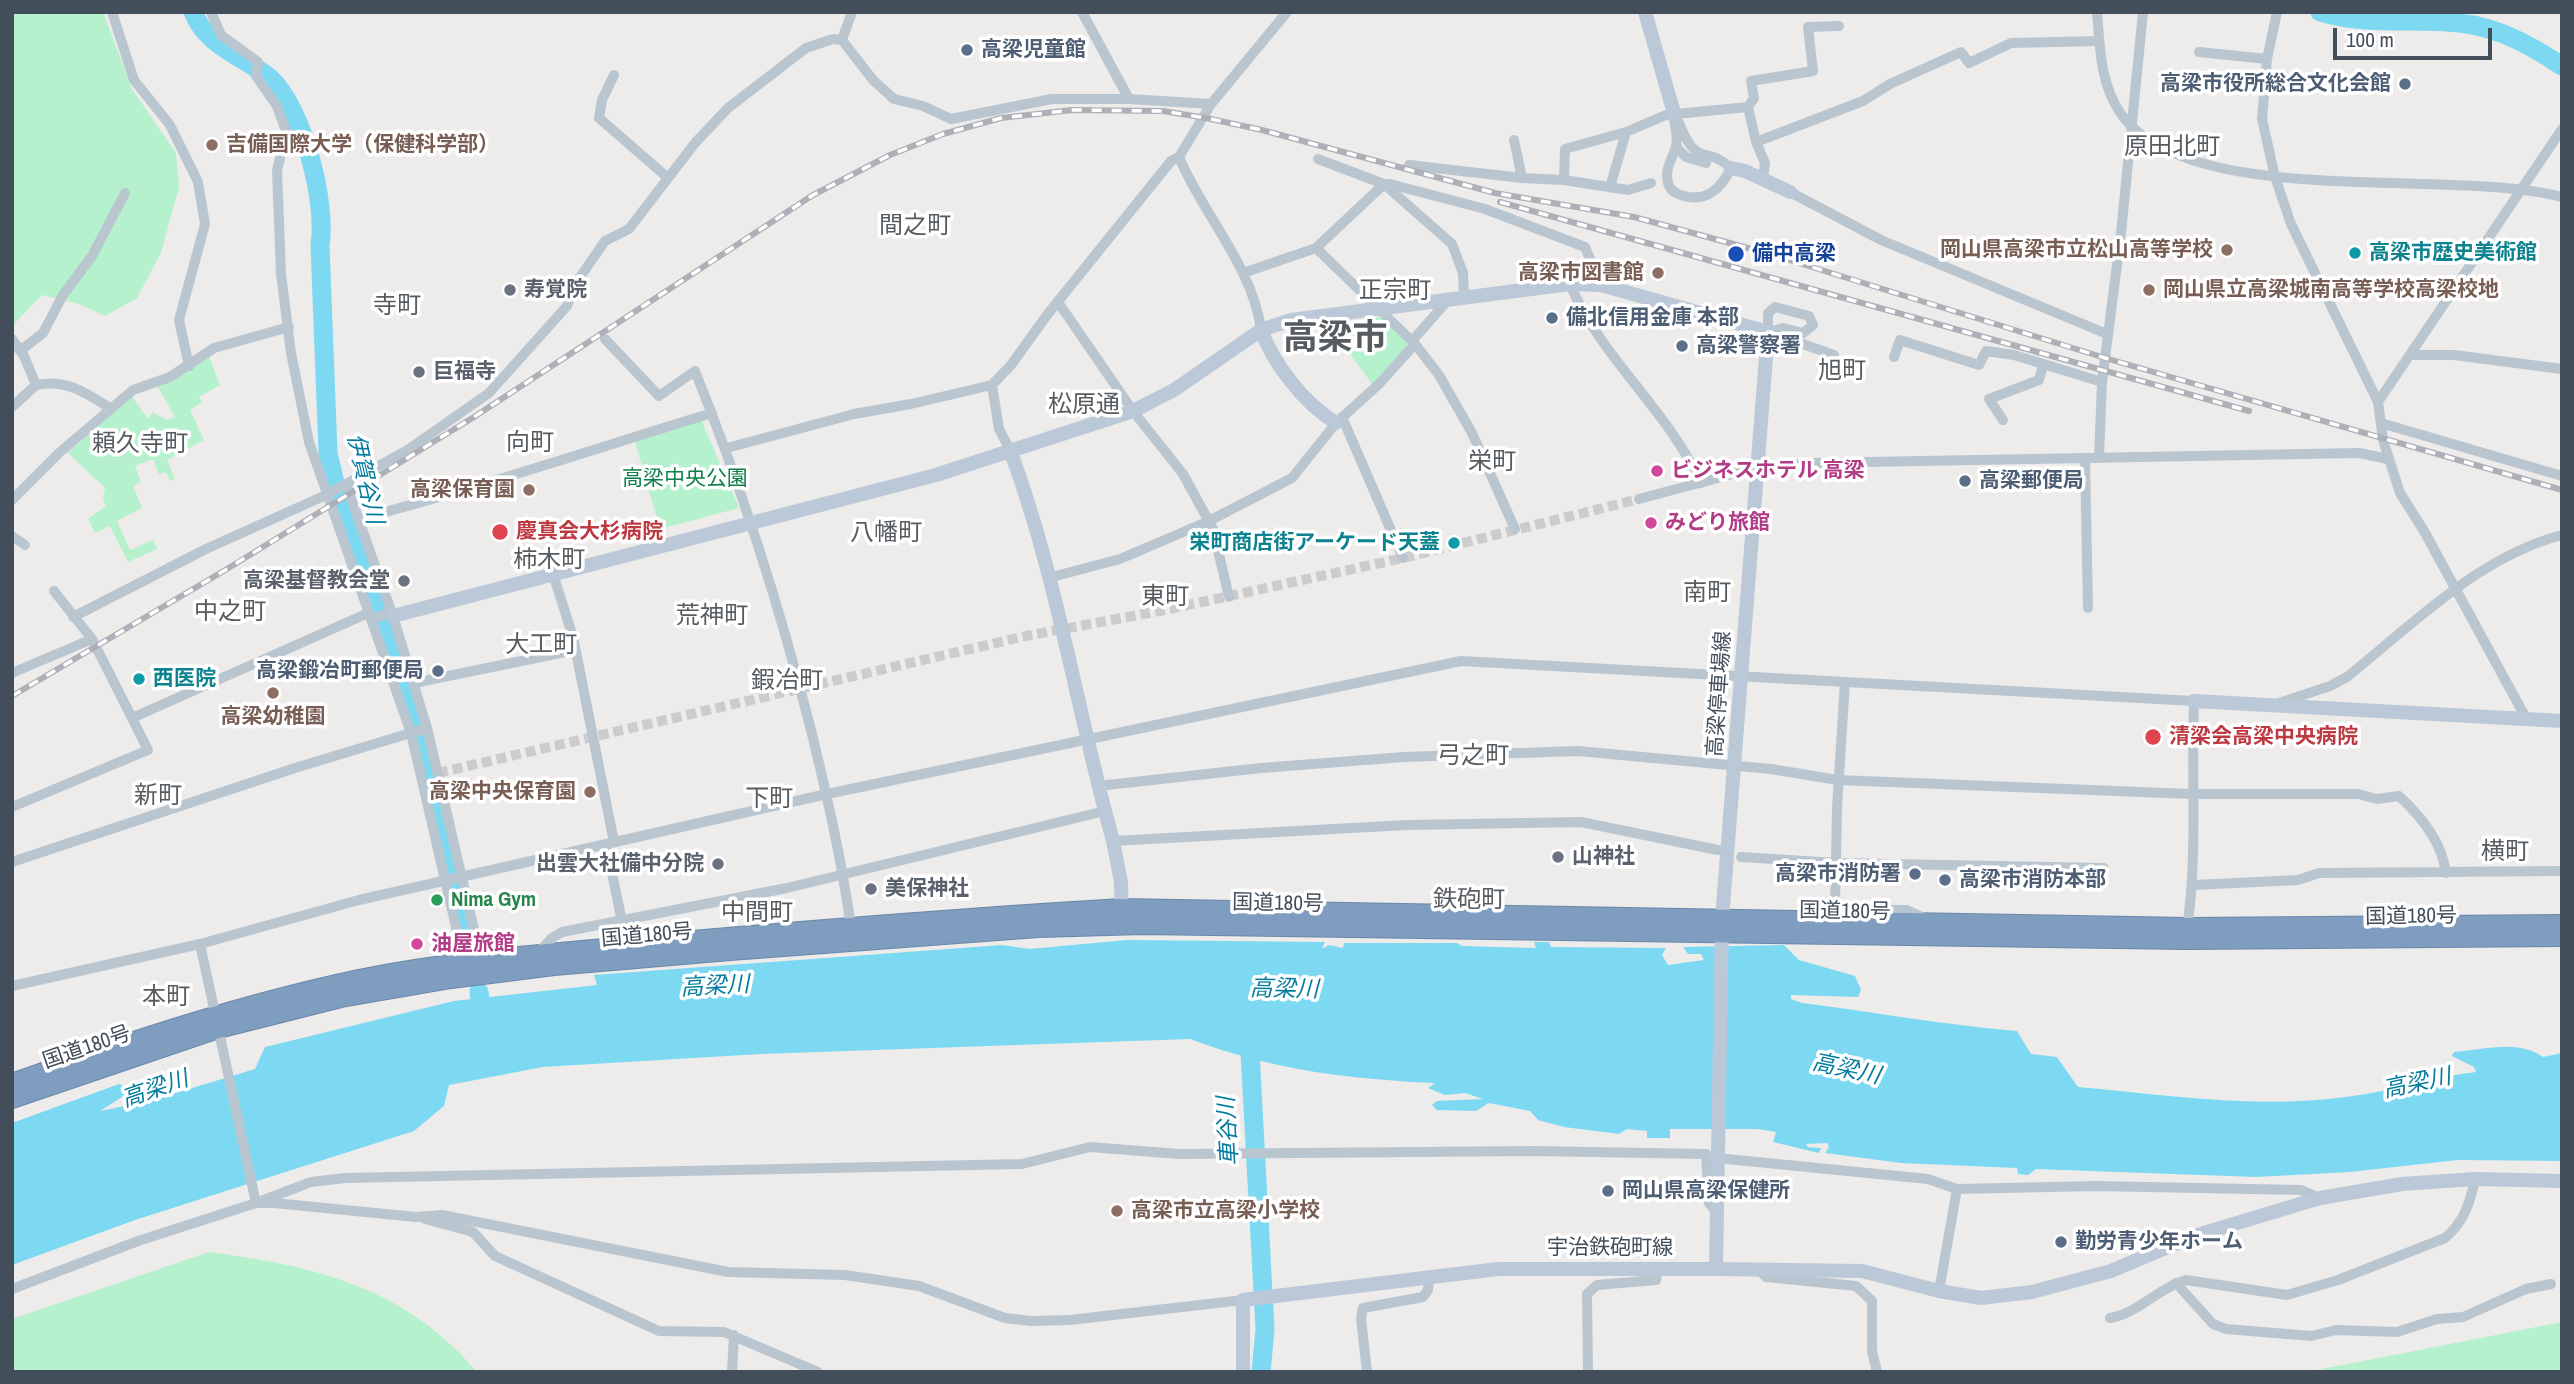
<!DOCTYPE html>
<meta charset="utf-8">
<style>
body{margin:0}
#map{position:relative;width:2574px;height:1384px;overflow:hidden;background:#eeebeb;font-family:"Archivo Narrow",sans-serif}
canvas{display:block}
.frame{position:absolute;inset:0;border:14px solid #424e5a;pointer-events:none}
.scale{position:absolute;left:2333px;top:28px;width:159px;height:32px;box-sizing:border-box;border:4px solid #424e5a;border-top:0;padding-left:9px;font-size:21px;line-height:24px;white-space:nowrap;color:#424e5a;-webkit-text-stroke:5px #fff;paint-order:stroke}
</style>
<div id="map">
<canvas width="2574" height="1384"></canvas>
<div class="frame"></div>
<div class="scale">100 m</div>
</div>
<script>
const ctx = document.querySelector('canvas').getContext('2d');
ctx.lineJoin = 'round';
function fillPath(path, color) { ctx.fillStyle = color; ctx.fill(path, 'evenodd'); }
function stroke(path, color, width, dash) { ctx.strokeStyle = color; ctx.lineWidth = width; ctx.lineCap = dash ? 'butt' : 'round'; ctx.setLineDash(dash || []); ctx.stroke(path); }
function write(font, color, halo, rows, align = 'center') {
  ctx.font = font + ' "Archivo Narrow","Noto Sans JP",sans-serif'; ctx.lineWidth = 7; ctx.setLineDash([]); ctx.textBaseline = 'middle'; ctx.strokeStyle = halo; ctx.fillStyle = color; for (const [text, x, y, turn = 0] of rows) {
    ctx.save(); ctx.translate(x, y); ctx.rotate((+turn || 0) * Math.PI / 180); ctx.textAlign = isNaN(turn) ? turn : align; if (halo) ctx.strokeText(text, 0, 0); ctx.fillText(text, 0, 0); ctx.restore();
  }
}
fillPath(new Path2D(`
 M12,12H103L132,89L176,153L179,187L161,253L137,298L105,316L79,304L42,295L15,323L12,336Z
 M1380,317L1407,342V348L1373,385L1329,326Z
 M209,357L220,385L199,397L202,402L190,410L204,440L167,460L175,479L170,481L166,472L159,474L153,459L135,466L141,482L133,486L142,508L117,521L130,550L153,540L157,549L128,562L110,526L95,533L88,519L106,506L103,499L105,488L68,453L131,395L148,419L152,412L167,420L175,417L156,384Z
 M701,419L739,508L660,529L635,442Z
 M209,1252C315,1266 405,1287 477,1372H12V1319Z
 M2562,1322V1372H2307Z`), '#b4f1cc');
fillPath(new Path2D(`
 M1127,940L1325,942L1322,948H1324L1329,945L1343,948L1344,943H1457L1462,946L1536,948L1534,942H1549L1551,947L1666,948L1662,955L1668,965L1704,960L1701,954H1688L1683,947L1784,945L1799,960L1855,976L1861,990L1858,997L1791,995V999L1802,1003C1874,1012 1945,1025 2017,1031L2031,1054L2057,1057L2078,1087C2167,1095 2256,1109 2345,1097C2389,1092 2432,1077 2476,1072L2474,1067L2452,1056L2454,1052C2484,1050 2517,1039 2543,1057L2562,1053V1161L2458,1160L2350,1172L2256,1177L2036,1169L2028,1175L2018,1174L2017,1168L1901,1163L1825,1153L1829,1147L1827,1143L1806,1144L1808,1147L1821,1148L1819,1153L1773,1142L1776,1132L1757,1129H1670V1138H1647V1131L1627,1129L1619,1134L1564,1127L1538,1120L1530,1111L1489,1103L1476,1111L1437,1110L1432,1105L1437,1101L1483,1099L1465,1093L1445,1095L1428,1088L1435,1083C1346,1079 1274,1070 1190,1039L760,1054L543,1067L449,1085L444,1106L414,1131L135,1220L12,1265V1123L119,1084L133,1090L100,1111L149,1101L255,1069L265,1047L454,1001L597,985L594,975L1002,945L1029,949Z`), '#7dd9f2');
stroke(new Path2D(`
 M193,12C207,47 243,56 270,78C303,108 327,203 320,245L328,453L334,479L423,744L469,947
 M2320,12C2365,26 2412,18 2459,23C2498,27 2530,45 2562,66
 M479,992L483,1022
 M1249,1034L1265,1329L1261,1372`), '#7dd9f2', 19);
stroke(new Path2D(`
 M438,773L1026,636L1170,609L1403,558L1639,499`), '#ccccce', 10, [10, 5]);
const highway = new Path2D(`
 M12,1083C126,1042 241,1004 359,979C462,958 565,952 669,942C820,929 970,917 1121,908L2188,927L2562,924
 M12,1099L218,1029L341,998L451,979L554,966L730,951L1038,928L1143,925L2186,940L2562,937`);
stroke(highway, '#6988ab', 20);
stroke(new Path2D(`
 M112,12L134,80L170,125L198,182L205,224L179,320L189,366
 M211,12L221,35L258,62L256,76L277,106L286,131L277,171L281,274L291,353L309,442L411,733L465,966
 M1082,12L1129,99
 M2097,12C2100,48 2100,84 2121,114C2191,211 2450,167 2562,197
 M2277,12L2267,59L2262,119L2275,177L2291,224L2378,402L2383,440L2400,493L2424,531L2527,720
 M1839,26L1808,27L1813,71L1751,81L1754,98L1748,107L1756,142L1863,101L1890,84L1961,52L1969,63L2011,43L2099,41
 M842,40L852,12
 M2199,52L2267,59
 M614,75L602,100L599,118L668,178
 M1674,113C1673,124 1679,135 1676,146C1673,159 1664,168 1668,183C1670,191 1676,194 1684,196C1708,202 1721,188 1731,168
 M1679,123C1698,170 1705,144 1731,168
 M1514,140L1522,178L1564,180L1628,190L1651,183
 M1756,142L1765,163L1763,178
 M1676,147L1686,157L1706,163
 M1179,157C1203,215 1253,267 1261,330
 M1318,159L1384,184L1452,244L1463,273L1464,296
 M1409,165L1522,178
 M1564,180L1565,149L1626,132L1666,115L1748,107
 M1610,187L1626,132
 M1790,192L1881,240L2107,334
 M1316,248L1415,344L1439,375L1472,433L1515,529
 M1243,273L1316,248L1384,184H1390L1485,209L1585,247L1601,285
 M1570,284C1600,357 1668,410 1701,483
 M1058,302L1133,411L1183,474L1213,529L1229,597
 M1775,307L1809,316L1813,325L1803,333L1783,328L1768,332V313Z
 M1769,332L1834,355
 M12,339L24,356L36,385C66,379 85,392 110,408
 M605,339L659,396L695,371C742,488 780,608 811,730C827,796 842,861 851,928
 M1412,341L1449,299
 M20,351L43,333L63,295L92,256L125,193
 M2411,355H2454L2562,369
 M1894,357L1900,340L1979,365L1986,351L2014,355L2102,382
 M992,385L999,429L1010,450
 M2378,402L2562,129
 M12,407L36,385
 M1342,417L1403,558
 M2003,420L1989,399L2039,380L2043,365
 M2381,423L2562,476
 M727,448L854,414L911,404L992,385L1011,365L1047,315L1171,161L1179,157L1211,104L1287,12
 M2099,458L2102,382L2121,233L2143,12
 M2085,459L2088,608
 M346,484L393,616L427,728L482,964
 M1639,499L1759,467L1812,463L2359,453L2388,459
 M12,500L59,453L133,390L170,377L214,348L289,327
 M359,519C478,488 594,449 712,413
 M12,536L25,545
 M553,574L573,637L614,842
 M1048,578L1120,559L1209,521L1292,478L1336,423L1379,384L1415,344
 M54,591L92,639L132,718L366,614L375,618L386,614L393,616
 M73,617L206,549L326,495L409,449L489,393L567,306L578,280L605,241L629,229L695,143L728,108L806,48L833,39L842,40L873,80L894,99L923,106L951,119L1052,99H1129L1211,104
 M12,673L92,639
 M414,683L575,650
 M2279,703L2330,686L2347,677C2413,624 2478,557 2562,535
 M1098,786L1261,768L1404,757L1578,751L1771,769L1838,780L2191,794H2358L2377,799L2399,796C2422,817 2442,842 2446,873
 M12,807L148,750L132,718
 M1113,841L1407,825L1581,822L1718,850
 M606,844L627,946
 M1741,857L1837,863L2104,868
 M12,862L295,768L427,728
 M2194,885L2298,880L2319,873L2562,871
 M1803,909L1907,910L1926,919
 M1835,909L1837,808L1845,682
 M200,944L256,1203L311,1182L345,1178L1022,1164L1090,1147L1179,1154L1534,1151L1706,1154L1709,1203L1717,1213
 M539,952L552,938L562,932L787,888L1105,811
 M12,986L200,944L359,900L827,794L1461,661L2194,701C2191,777 2198,854 2187,929
 M1717,1158L1928,1179L1957,1189L2096,1186L2301,1190L2320,1198
 M425,1219L473,1232L495,1256L659,1331L724,1332L818,1372
 M1761,1272L1766,1277L1856,1286L1872,1301V1351L1877,1372
 M2176,1283L2213,1324L2226,1329L2311,1336L2336,1330L2397,1332L2437,1319L2463,1317L2526,1289L2551,1284
 M12,1289L138,1241L256,1203H274L416,1217L442,1215L728,1272L845,1275L919,1286L1005,1318L1031,1321L1070,1320L1243,1300
 M1939,1291L1957,1189
 M2110,1318C2139,1313 2158,1288 2186,1280L2287,1295L2338,1280L2445,1238C2464,1222 2470,1203 2475,1179
 M732,1372L734,1335
 M1367,1372L1361,1318L1363,1308L1423,1297L1428,1290L1429,1277
 M1588,1372L1587,1294L1597,1285L1656,1280L1658,1269`), '#bac6cf', 10);
stroke(new Path2D(`
 M1645,12L1674,113
 M1731,168L1745,171L1790,192
 M1261,330C1274,365 1304,403 1336,423
 M1010,450C1057,576 1077,711 1113,841L1121,882L1122,918
 M393,616L936,475L1133,411L1174,390L1261,330L1291,320L1570,284L1601,285L1768,332L1722,919L1716,1269
 M2194,701L2562,721
 M1243,1372V1300L1498,1269H1716L1862,1271L1939,1291L1981,1298L2032,1292L2111,1271L2194,1236L2320,1198L2402,1184L2475,1179L2562,1181`), '#bbc8d7', 14);
stroke(highway, '#7e9dbf', 18);
const rail = new Path2D(`
 M1500,202L2249,411
 M12,696L227,569L474,417L813,195L890,155L943,134L1001,118L1072,110L1163,111L1206,118L1262,130L1495,193L1634,217L1770,254L2105,358L2562,490`);
stroke(rail, '#adb0b7', 6);
stroke(rail, '#fff', 3.5, [10]);
for (const [x, y, r, color] of [
 [967,50,7,"#5c6f8a"],
 [2405,84,7,"#5c6f8a"],
 [212,145,7,"#8d6e63"],
 [2227,250,7,"#8d6e63"],
 [2355,253,7,"#0f9aa8"],
 [1736,254,9,"#1a4fb4"],
 [1658,273,7,"#8d6e63"],
 [510,290,7,"#6b7280"],
 [2149,290,7,"#8d6e63"],
 [1552,318,7,"#5c6f8a"],
 [1682,346,7,"#5c6f8a"],
 [419,372,7,"#6b7280"],
 [1657,471,7,"#d1479c"],
 [1965,481,7,"#5c6f8a"],
 [529,490,7,"#8d6e63"],
 [1651,523,7,"#d1479c"],
 [500,532,9,"#e0444e"],
 [1454,543,7,"#0f9aa8"],
 [404,581,7,"#6b7280"],
 [438,671,7,"#5c6f8a"],
 [139,679,7,"#0f9aa8"],
 [273,693,7,"#8d6e63"],
 [2153,737,9,"#e0444e"],
 [590,792,7,"#8d6e63"],
 [1558,857,7,"#6b7280"],
 [718,864,7,"#6b7280"],
 [1915,874,7,"#5c6f8a"],
 [1945,880,7,"#5c6f8a"],
 [871,889,7,"#6b7280"],
 [437,900,7,"#2e9e5b"],
 [417,944,7,"#d1479c"],
 [1608,1191,7,"#5c6f8a"],
 [1117,1211,7,"#8d6e63"],
 [2061,1242,7,"#5c6f8a"]
]) { const dot = new Path2D(); dot.arc(x, y, r, 0, 2 * Math.PI); ctx.fillStyle = color; ctx.fill(dot); stroke(dot, '#fff', 2.5); }
write('bold 21px', '#4e5e75', '#fff', [
 ["高梁児童館",981,50],
 ["高梁市役所総合文化会館",2391,84,"right"],
 ["備北信用金庫 本部",1566,318],
 ["高梁警察署",1696,346],
 ["高梁郵便局",1979,481],
 ["高梁鍛冶町郵便局",424,671,"right"],
 ["高梁市消防署",1901,874,"right"],
 ["高梁市消防本部",1959,880],
 ["岡山県高梁保健所",1622,1191],
 ["勤労青少年ホーム",2075,1242]
], 'left');
write('bold 21px', '#785e54', '#fff', [
 ["吉備国際大学（保健科学部）",226,145,"left"],
 ["岡山県高梁市立松山高等学校",2213,250],
 ["高梁市図書館",1644,273],
 ["岡山県立高梁城南高等学校高梁校地",2163,290,"left"],
 ["高梁保育園",515,490],
 ["高梁幼稚園",273,717,"center"],
 ["高梁中央保育園",576,792],
 ["高梁市立高梁小学校",1131,1211,"left"]
], 'right');
write('bold 21px', '#0d838f', '#fff', [
 ["高梁市歴史美術館",2369,253],
 ["栄町商店街アーケード天蓋",1440,543,"right"],
 ["西医院",153,679]
], 'left');
write('bold 21px', '#164399', '#fff', [
 ["備中高梁",1752,254]
], 'left');
write('bold 21px', '#5b616d', '#fff', [
 ["寿覚院",524,290],
 ["巨福寺",433,372],
 ["高梁基督教会堂",390,581,"right"],
 ["山神社",1572,857],
 ["出雲大社備中分院",704,864,"right"],
 ["美保神社",885,889]
], 'left');
write('bold 21px', '#b23c85', '#fff', [
 ["ビジネスホテル 高梁",1671,471],
 ["みどり旅館",1665,523],
 ["油屋旅館",431,944]
], 'left');
write('21px', '#0f7f48', '#fff', [
 ["高梁中央公園",685,479]
]);
write('bold 21px', '#be3a42', '#fff', [
 ["慶真会大杉病院",516,532],
 ["清梁会高梁中央病院",2169,737]
], 'left');
write('21px', '#424e5a', '#fff', [
 ["高梁停車場線",1720,694,-86],
 ["国道180号",1278,904,1],
 ["国道180号",1845,912,1],
 ["国道180号",2411,917,-1],
 ["国道180号",647,936,-5],
 ["国道180号",87,1048,-19],
 ["宇治鉄砲町線",1610,1248]
]);
write('bold 21px', '#27864d', '#fff', [
 ["Nima Gym",451,900]
], 'left');
write('italic 23px', '#037c9e', '#fff', [
 ["伊賀谷川",364,479,77],
 ["高梁川",715,987,-3],
 ["高梁川",1284,990,1],
 ["高梁川",1846,1070,12],
 ["高梁川",2417,1084,-12],
 ["高梁川",155,1090,-19],
 ["車谷川",1229,1131,-93]
]);
write('24px', '#575c61', '#fff', [
 ["原田北町",2172,148],
 ["間之町",915,227],
 ["正宗町",1395,292],
 ["寺町",397,307],
 ["旭町",1842,372],
 ["松原通",1084,406],
 ["向町",530,444],
 ["頼久寺町",140,445],
 ["栄町",1492,463],
 ["八幡町",886,534],
 ["柿木町",549,561],
 ["南町",1707,594],
 ["東町",1165,598],
 ["中之町",230,613],
 ["荒神町",712,617],
 ["大工町",541,646],
 ["鍜冶町",787,682],
 ["弓之町",1473,757],
 ["新町",158,797],
 ["下町",769,800],
 ["横町",2505,853],
 ["鉄砲町",1469,901],
 ["中間町",757,914],
 ["本町",166,998]
]);
write('bold 35px', '#575c61', '#fff', [
 ["高梁市",1335,340]
]);
</script>
